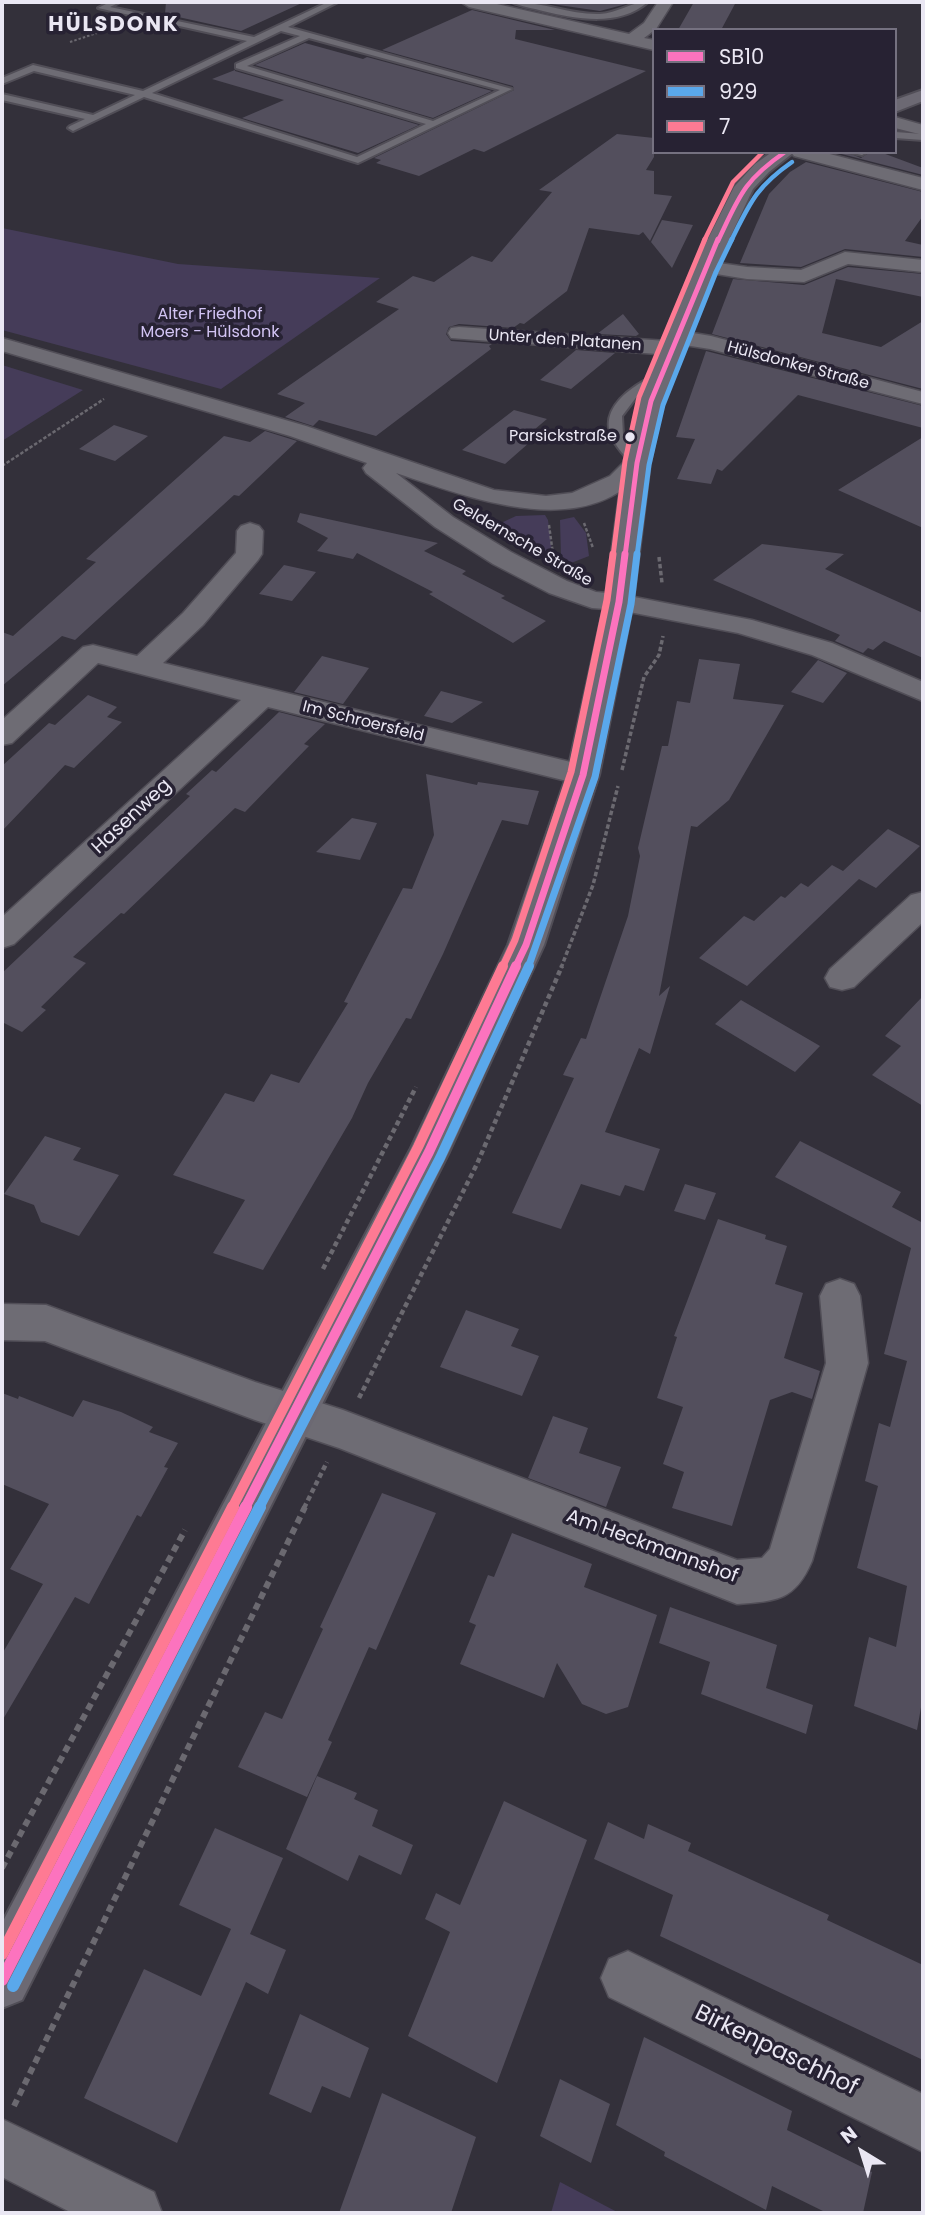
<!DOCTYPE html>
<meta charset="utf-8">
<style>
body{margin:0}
#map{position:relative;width:925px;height:2215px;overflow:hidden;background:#33303a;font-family:Poppins,sans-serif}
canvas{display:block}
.frame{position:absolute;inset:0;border:4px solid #eae7f3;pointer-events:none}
.legend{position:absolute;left:652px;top:28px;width:245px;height:126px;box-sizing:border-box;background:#272233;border:2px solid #757180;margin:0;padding:9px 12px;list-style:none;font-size:21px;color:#eae7f3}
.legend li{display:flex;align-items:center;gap:14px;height:35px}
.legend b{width:35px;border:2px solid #757180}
.north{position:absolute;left:827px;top:2117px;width:70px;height:70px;-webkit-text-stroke:5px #272233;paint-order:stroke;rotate:322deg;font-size:19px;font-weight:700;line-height:28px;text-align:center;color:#eae7f3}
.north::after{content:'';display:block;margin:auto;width:24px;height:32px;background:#eae7f3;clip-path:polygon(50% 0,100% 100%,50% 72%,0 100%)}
</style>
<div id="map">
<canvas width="925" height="2215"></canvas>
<div class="frame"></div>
<ul class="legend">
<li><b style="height:9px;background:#fc73be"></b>SB10</li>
<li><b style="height:9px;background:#5aa8eb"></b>929</li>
<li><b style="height:9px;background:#fe7a93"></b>7</li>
</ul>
<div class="north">N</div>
</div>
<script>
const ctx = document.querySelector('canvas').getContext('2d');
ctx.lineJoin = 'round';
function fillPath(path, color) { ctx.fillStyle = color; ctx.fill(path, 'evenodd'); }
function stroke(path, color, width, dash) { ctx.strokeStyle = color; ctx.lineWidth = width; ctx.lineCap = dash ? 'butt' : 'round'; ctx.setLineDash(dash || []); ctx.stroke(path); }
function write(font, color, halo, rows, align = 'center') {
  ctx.font = font + ' Poppins,sans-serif'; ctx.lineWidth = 7; ctx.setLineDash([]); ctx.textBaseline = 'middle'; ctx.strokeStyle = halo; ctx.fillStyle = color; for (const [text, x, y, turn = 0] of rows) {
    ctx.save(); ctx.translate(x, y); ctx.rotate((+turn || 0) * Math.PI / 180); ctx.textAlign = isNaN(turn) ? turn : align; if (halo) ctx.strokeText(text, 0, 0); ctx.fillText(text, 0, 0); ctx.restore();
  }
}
fillPath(new Path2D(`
 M2,228L178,264L380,278L221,389L2,330Z
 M2,365L83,390L2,441Z
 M545,515L548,520L553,558L502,527L503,522L516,516Z
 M574,517L586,533L589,556L571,563L561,557L560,520Z
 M560,2182L562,2183L619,2213H551Z`), '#453c59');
fillPath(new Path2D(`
 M166,2H304L241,31L165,14Z
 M538,2H630V3L600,11Z
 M694,2H736L721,30H678Z
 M472,10L555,30H516L515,39L646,71L484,152L474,149L419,176L376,163L381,160L374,158L514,90L513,86L382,50Z
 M305,43L363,59L367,57L492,91L433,118L255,65Z
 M235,70V71L419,125L358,153L242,118L284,100L212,79Z
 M617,134L654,138V157L646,170L654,171V194L672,196L650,241L643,232L639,235L589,228L567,291L524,324L520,323L513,328L459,324L449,327L446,334L451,341L492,344L489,346L491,349L376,436L319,420L313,426L285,417L305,403L277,394L399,309L376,302L413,276L434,282L472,256L492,262L552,192L539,190Z
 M834,152H846L861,158L870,152H880L923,168V175Z
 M806,162L923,192V216L905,241L923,245V257L845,249L801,267L740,263L769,194L790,172Z
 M662,220L693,225L672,268L651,242Z
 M848,267L923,274V297L836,279L822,333L881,347L923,321V389L712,334L733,279L804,285Z
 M623,314L639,334L636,336L597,334Z
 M576,350L615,353L571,389L540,380Z
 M706,351L923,406V428L798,395L722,471L717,469L711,484L677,479L695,439L676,437Z
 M514,410L547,419L522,440L530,442L505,464L462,450Z
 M114,425L148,436L115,461L79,449Z
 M265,431L297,441L239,496L234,495L75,640L62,636L2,686V632L13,636L96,562L86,559L224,436L250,442Z
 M923,437V528L838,490Z
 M300,513L438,543L424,551L466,571L462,574L505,596L501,598L546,621L513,643L429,594L433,592L357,553L353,559L317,551L328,538L297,522Z
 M762,544L844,554L825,569L923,613V658L884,641L873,650L868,648L863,653L835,641L840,635L713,580Z
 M284,565L316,572L292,601L259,594Z
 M322,656L369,668L343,704L294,692Z
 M699,659L740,664L733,699L784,705L729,800L697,827L691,826L659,996L670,986L650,1054L639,1048L605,1132L660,1149L644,1191L625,1185L620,1196L581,1184L561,1229L512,1213L574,1078L563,1075L581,1038L586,1039L628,916L640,856L638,848L662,746H668L677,701L690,703Z
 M818,660L847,673L823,703L791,692Z
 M441,691L483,702L452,723L424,716Z
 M88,695L117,707L107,717L122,722L74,768L65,765L2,831V766L49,723L55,725Z
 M279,712L325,724L304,744L309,746L245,812L235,808L124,914L121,913L73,957L86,963L41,1007L46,1010L22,1032L2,1022V973L190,796L186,794L212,770L216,772Z
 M426,774L477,785L478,782L539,791L528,825L502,820L443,954L411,1019L406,1018L368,1083L352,1118L263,1270L213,1253L245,1200L173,1175L225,1093L254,1102L271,1074L299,1083L348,1003L344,1002L403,888L412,889L434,835Z
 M352,818L377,823L360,860L316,852Z
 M888,829L920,846L876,888L859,879L747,986L699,958L744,916L754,921L781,896L785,898L801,883L808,887L832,865L843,871Z
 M923,996V1106L872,1075L901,1046L885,1036Z
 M741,1000L820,1046L795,1072L715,1024Z
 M45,1136L81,1148L73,1160L119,1175L79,1236L41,1222L34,1205L4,1194Z
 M800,1141L901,1192L892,1207L923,1223V1696L917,1730L854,1706L869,1637L896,1647L907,1586L857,1568L878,1486L865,1481L879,1423L890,1427L907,1361L884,1354L911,1248L775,1177Z
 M685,1184L716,1193L705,1220L674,1211Z
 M718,1219L766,1235L765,1239L787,1246L775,1284L803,1293L784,1358L820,1371L812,1399L792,1392L770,1400L732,1526L672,1508L684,1472L663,1464L683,1407L657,1398L677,1337L674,1336Z
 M466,1310L519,1329L511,1346L539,1356L522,1396L440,1367Z
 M2,1393L18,1399L19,1396L73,1417L83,1400L121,1412L153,1427L149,1432L178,1443L164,1467L168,1468L141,1517L137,1515L89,1604L75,1597L2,1721V1654L43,1584L10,1569L49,1504L2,1484Z
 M553,1416L588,1428L579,1453L621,1467L606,1507L528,1478Z
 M382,1493L436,1513L376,1650L369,1647L328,1740L332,1742L307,1797L238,1767L265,1712L282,1719L323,1629L320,1627Z
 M512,1533L592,1564L584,1587L657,1615L628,1707L606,1714L582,1704L557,1663L544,1698L460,1664L476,1625L469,1622L488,1575L494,1577Z
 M670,1607L777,1645L766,1688L813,1705L806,1734L701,1694L710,1662L659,1643Z
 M317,1776L357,1793L354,1799L378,1810L372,1826L413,1845L401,1875L359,1855L348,1881L286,1849Z
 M504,1801L587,1840L497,2083L408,2036L450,1932L425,1919L436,1893L460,1905Z
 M608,1822L644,1839L648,1824L691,1843L688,1851L829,1915L827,1920L923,1965V2060L660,1936L673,1895L594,1859Z
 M215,1828L283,1858L250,1934L286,1950L268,1994L246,1982L177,2143L84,2098L144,1969L201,1996L231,1929L179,1905Z
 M300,2014L369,2048L350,2098L322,2086L311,2113L269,2094Z
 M644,2037L792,2111L787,2130L872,2172L863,2213H827L772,2186L766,2210L664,2156L665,2152L616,2125Z
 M560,2079L610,2104L591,2163L540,2136Z
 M382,2093L476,2137L451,2213H339Z`), '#534f5d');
const lane = new Path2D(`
 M110,2H120L110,7L254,37L328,2H338L288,27L512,89L358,163L144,97L73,131L68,128L70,126L85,119L2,100V94L93,115L135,95L34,71L2,84V78L33,65L143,91L247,41L98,8ZM281,31L300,36L236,64V68L426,124L357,157L152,93ZM309,38L500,90L433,121L247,66Z
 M512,2C541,1 570,15 600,14C618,13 633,1 648,2C619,27 577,19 543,11C533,8 521,7 512,2Z
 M895,132L923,134V140L895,138Z
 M848,152H867L862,155Z
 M656,375L666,377L638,395L622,416L623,435L643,463L637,467L633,466C626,457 617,448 612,438C598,408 633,385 656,375Z`);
const street = new Path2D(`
 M461,2H488L629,34L644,23L658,2H673L656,29L644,38L654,40V50L469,7Z
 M895,117L923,125V135L895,128Z
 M791,152H822L923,178V190L794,156Z
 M845,252L923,260V272L848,264L804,282L747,279L698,271L695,267L698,263L705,261L747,267L801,270Z
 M459,327L667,341L664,337L667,332L675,330L711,336L923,392V404L710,349L678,344L681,348L678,353L670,355L451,338L448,333L451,328Z
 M2,338L306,426L494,490L546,496L572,493L610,476L628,458L637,456L646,458L649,463C591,546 471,498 396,473L453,517L511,552L567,581L596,592L619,594L752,620L832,643L923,682V701L812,655L738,633L619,610L592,608L549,593L493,564L435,527L366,473L363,468L367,463L290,436L2,351Z
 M250,523L259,526L263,531L262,554L258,560L203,625L163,663L583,765L594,768L598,775L594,782L583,785L268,707L14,944L2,948V917L241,700L98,663L12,743L2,745V720L83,647L93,645L137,656L183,613L236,553L237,531L241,526Z
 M923,892V922L854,987L842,990L830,987L825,978L830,969L911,895Z
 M840,1279L854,1284L860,1296L868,1363L812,1561C795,1601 776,1601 737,1604L339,1448L255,1420L45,1341L2,1340V1304L46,1305L255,1382L343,1410L737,1560L762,1558L770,1549L826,1363L820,1296L826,1284Z
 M628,1951L923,2094V2152L609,1997L601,1978L609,1959Z
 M2,2119L154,2192L162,2213H72L2,2177Z`);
const secondary = new Path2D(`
 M923,90V101L895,112V100Z
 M772,152H794L769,172L753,189L716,267L663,401L650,463L633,602L599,775L544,945L449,1152L22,2000L2,2008V1923L410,1150L508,945L567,775L605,602L624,463L639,401L694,267L734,187L755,164Z`);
stroke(lane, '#514e57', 4);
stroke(street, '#514e57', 3);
stroke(secondary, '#514e57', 4);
stroke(new Path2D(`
 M70,42L106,30`), '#6b6970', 2, [2.5, 2]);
stroke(new Path2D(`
 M2,466L104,399
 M584,523L593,548
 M549,525L553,554`), '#6b6970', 2.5, [3.5, 2]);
stroke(new Path2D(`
 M659,557L662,583
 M622,770L644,677L659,655L663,636
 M561,968L593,885L618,786`), '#6b6970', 3.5, [4.5, 2.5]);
stroke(new Path2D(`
 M323,1269L416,1087
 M359,1398L477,1164L562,966
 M304,1508L327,1462`), '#6b6970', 4.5, [5, 3.5]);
stroke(new Path2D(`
 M2,1868L185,1530
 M14,2106L305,1507`), '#6b6970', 6, [7, 5]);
fillPath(lane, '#6e6c74');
fillPath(street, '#6e6c74');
fillPath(secondary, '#6c6973');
stroke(new Path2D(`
 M718,241C739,197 743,181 785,152`), '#fc73be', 4.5);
stroke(new Path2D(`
 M625,556L637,463L651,401L718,239`), '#fc73be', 5);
stroke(new Path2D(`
 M515,968L526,945L583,775L619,602L625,554`), '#fc73be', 7);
stroke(new Path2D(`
 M245,1508L429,1152L516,966`), '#fc73be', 10);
stroke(new Path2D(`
 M2,1980L246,1507`), '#fc73be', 12);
stroke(new Path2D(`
 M731,241C750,203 756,187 792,162`), '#5aa8eb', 4.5);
stroke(new Path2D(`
 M637,556L649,465L663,405L716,272L732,239`), '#5aa8eb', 5);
stroke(new Path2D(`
 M528,968L595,777L631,604L637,554`), '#5aa8eb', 7);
stroke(new Path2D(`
 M259,1508L440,1158L529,966`), '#5aa8eb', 10);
stroke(new Path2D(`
 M13,1986L260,1507`), '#5aa8eb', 12);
stroke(new Path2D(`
 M704,241L733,182L763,152`), '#fe7a93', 4.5);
stroke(new Path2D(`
 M613,556L625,461L639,397L705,239`), '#fe7a93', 5);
stroke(new Path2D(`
 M502,968L515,940L571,772L607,600L613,554`), '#fe7a93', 7);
stroke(new Path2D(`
 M232,1508L418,1147L503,966`), '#fe7a93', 10);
stroke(new Path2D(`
 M2,1954L233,1507`), '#fe7a93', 12);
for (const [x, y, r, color] of [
 [630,437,6,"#eae7f3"]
]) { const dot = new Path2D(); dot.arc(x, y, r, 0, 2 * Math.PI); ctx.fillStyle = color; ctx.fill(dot); stroke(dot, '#272233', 2.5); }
write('16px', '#d2c4f4', '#272233', [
 ["Alter Friedhof",210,315],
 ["Moers - Hülsdonk",210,333]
]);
write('16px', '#eae7f3', '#272233', [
 ["Unter den Platanen",565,341,4],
 ["Hülsdonker Straße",798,366,15],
 ["Geldernsche Straße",522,543,30],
 ["Im Schroersfeld",363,722,14]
]);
write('16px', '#eae7f3', '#272233', [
 ["Parsickstraße",617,437]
], 'right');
write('19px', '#eae7f3', '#272233', [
 ["Hasenweg",132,817,-43],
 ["Am Heckmannshof",652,1547,20]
]);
ctx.letterSpacing = '2px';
write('bold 21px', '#eae7f3', '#272233', [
 ["HÜLSDONK",114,26]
]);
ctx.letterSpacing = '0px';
write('23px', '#eae7f3', '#272233', [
 ["Birkenpaschhof",776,2051,26]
]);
</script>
